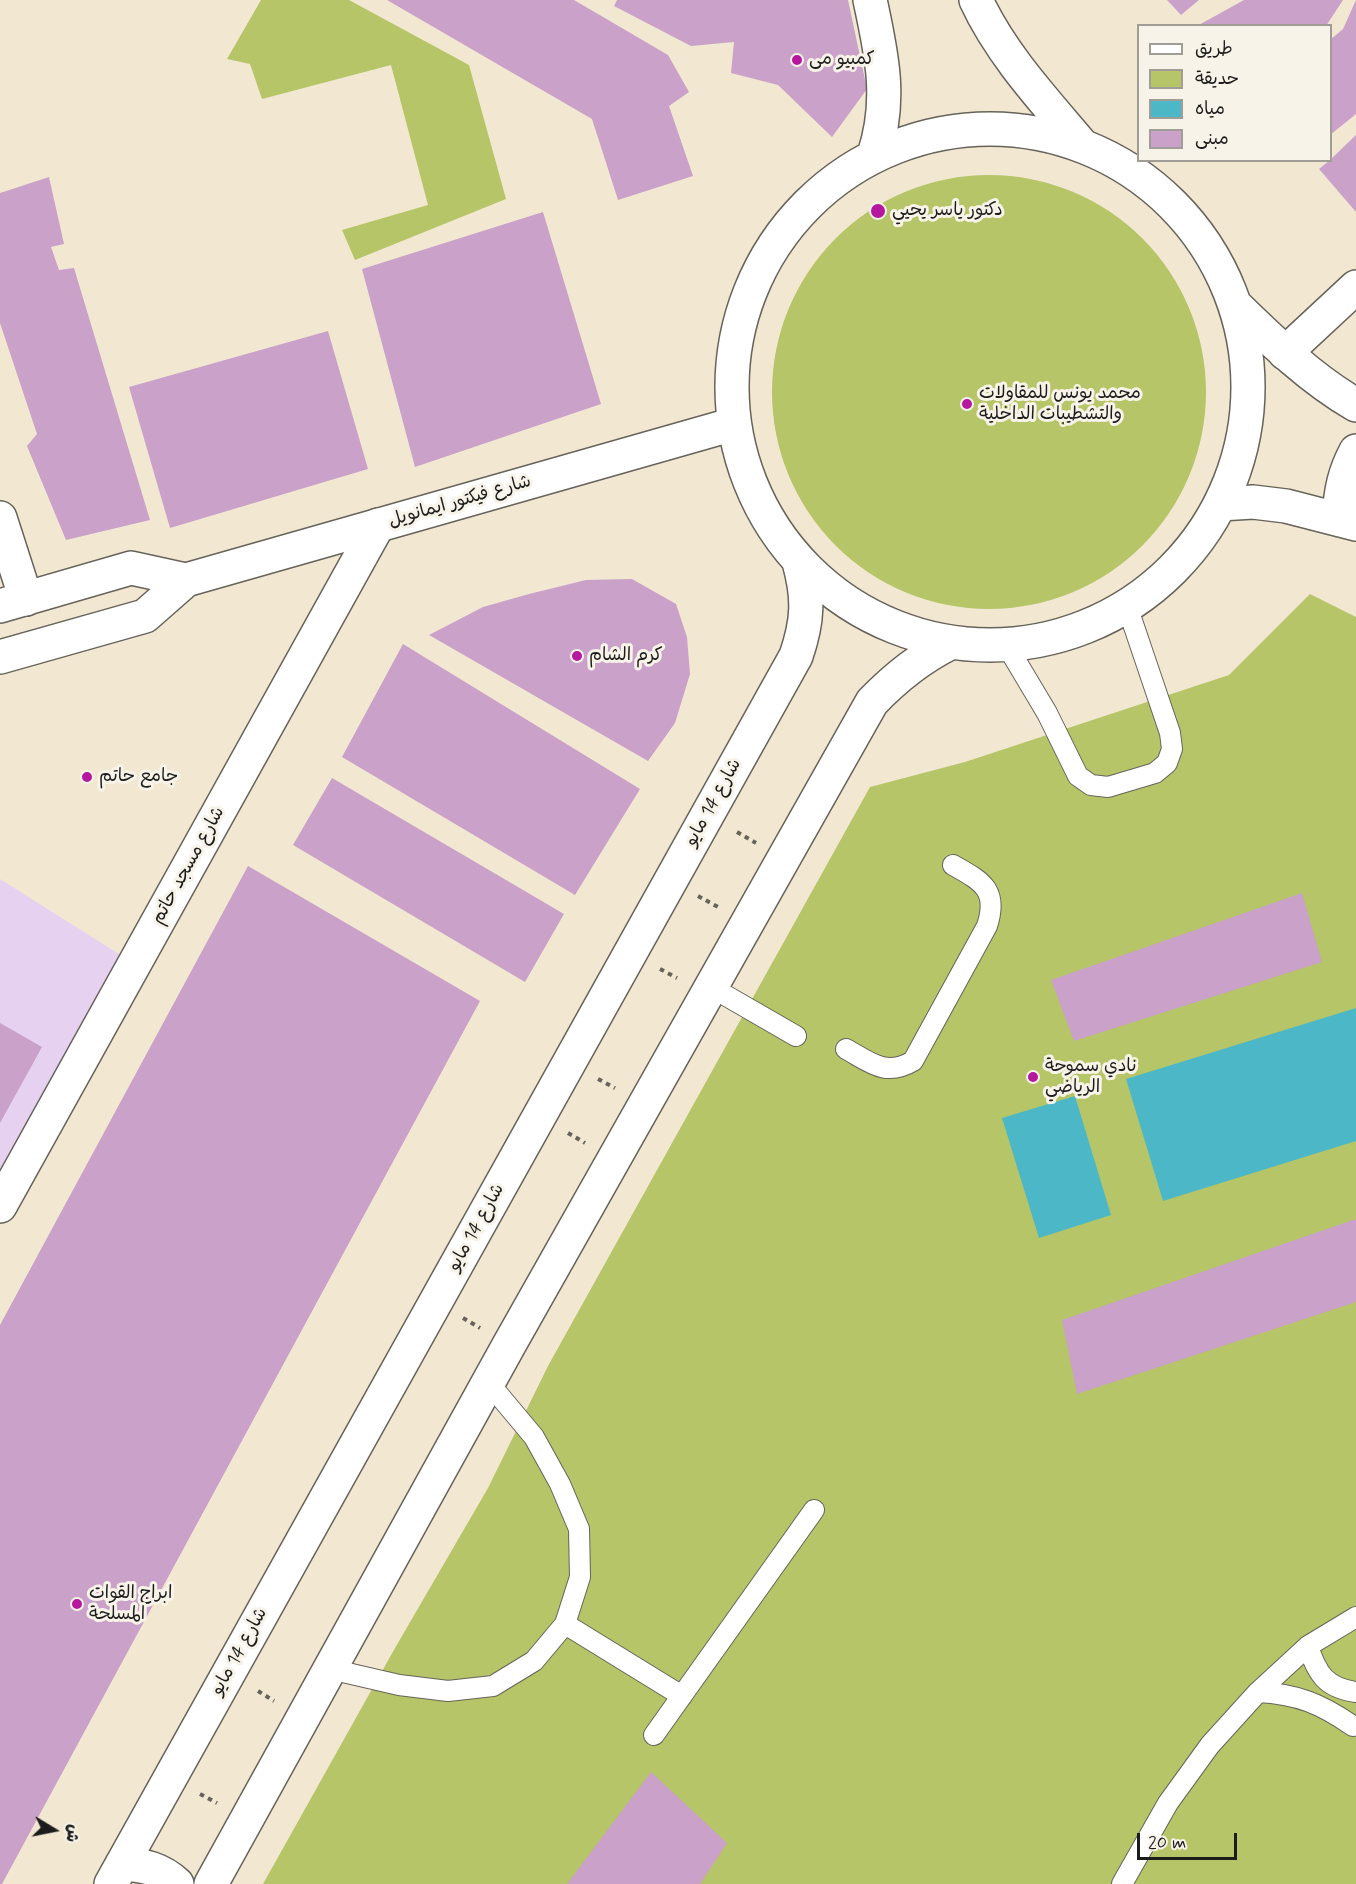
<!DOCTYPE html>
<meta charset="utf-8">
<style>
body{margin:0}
#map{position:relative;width:1356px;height:1884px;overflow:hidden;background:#f2e8d1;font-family:Mynerve,"Playpen Sans Arabic",sans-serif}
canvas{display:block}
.legend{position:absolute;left:1137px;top:24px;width:195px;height:138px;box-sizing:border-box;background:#f7f3e8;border:2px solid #9f9d96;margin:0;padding:8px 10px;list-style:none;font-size:18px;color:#1c1c1c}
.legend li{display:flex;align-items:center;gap:12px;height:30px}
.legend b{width:30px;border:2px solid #9f9d96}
.north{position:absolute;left:24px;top:1800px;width:60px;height:60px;-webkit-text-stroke:4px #f7f3e8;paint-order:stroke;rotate:100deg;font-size:16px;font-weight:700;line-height:24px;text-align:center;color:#1c1c1c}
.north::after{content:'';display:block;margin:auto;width:21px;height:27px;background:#1c1c1c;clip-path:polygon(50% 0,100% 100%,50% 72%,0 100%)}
.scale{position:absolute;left:1137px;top:1833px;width:100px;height:27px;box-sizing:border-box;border:3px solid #1c1c1c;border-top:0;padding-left:8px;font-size:18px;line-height:21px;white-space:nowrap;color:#1c1c1c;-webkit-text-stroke:4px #f7f3e8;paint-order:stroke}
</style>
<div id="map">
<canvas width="1356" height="1884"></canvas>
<ul class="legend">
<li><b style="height:8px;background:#fff"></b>طريق</li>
<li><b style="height:16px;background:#b6c567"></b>حديقة</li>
<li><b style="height:16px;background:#4cb8c7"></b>مياه</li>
<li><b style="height:16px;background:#c9a1c9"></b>مبنى</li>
</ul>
<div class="north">ش</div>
<div class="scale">20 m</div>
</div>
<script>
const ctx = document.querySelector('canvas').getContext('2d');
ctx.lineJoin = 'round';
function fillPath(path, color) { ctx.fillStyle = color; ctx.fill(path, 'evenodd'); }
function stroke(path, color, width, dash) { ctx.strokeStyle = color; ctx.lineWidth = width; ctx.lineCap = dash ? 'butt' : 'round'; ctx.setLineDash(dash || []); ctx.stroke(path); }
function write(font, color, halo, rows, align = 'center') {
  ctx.font = font + ' Mynerve,"Playpen Sans Arabic",sans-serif'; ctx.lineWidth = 6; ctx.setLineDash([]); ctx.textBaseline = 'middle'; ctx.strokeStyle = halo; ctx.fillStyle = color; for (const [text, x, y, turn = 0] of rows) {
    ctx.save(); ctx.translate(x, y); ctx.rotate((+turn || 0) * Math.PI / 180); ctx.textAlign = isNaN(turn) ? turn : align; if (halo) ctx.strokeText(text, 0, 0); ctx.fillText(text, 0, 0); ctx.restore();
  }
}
fillPath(new Path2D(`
 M0,879L122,956L0,1170Z`), '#e6d2f0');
fillPath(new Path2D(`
 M261,0H349L469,65L506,199L355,260L342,230L428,205L391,65L262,99L250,64L227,59Z
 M772 392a217 217 0 1 1 434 0a217 217 0 1 1-434 0Z
 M1310,594L1356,617V1884H263L395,1648L488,1488L548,1366L870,787L965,762L1229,675Z`), '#b6c567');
fillPath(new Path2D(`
 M1356,1008V1141L1163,1201L1126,1079Z
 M1075,1096L1111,1215L1039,1238L1002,1118Z`), '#4cb8c7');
fillPath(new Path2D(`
 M387,0H574L668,55L689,92L669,106L693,176L618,200L592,119Z
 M617,0H848L867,89L832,137L778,85L731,73L734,42L691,46L614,6Z
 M1167,0H1199L1181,15Z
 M1244,0H1343L1326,26H1197Z
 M1356,0V114L1330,135V40L1343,29Z
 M1356,135V212L1319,169L1330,160Z
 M49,177L64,244L51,247L59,270L74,268L150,520L66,540L27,446L37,434L0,323V193Z
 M543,212L601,404L415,467L362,269Z
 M328,331L368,469L170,528L129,387Z
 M632,579L676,604L687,637L690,674L675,723L648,761L429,635L483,607L529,594L586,580Z
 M403,644L640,789L575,895L342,757Z
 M332,778L564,914L525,982L293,845Z
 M248,866L480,1001L2,1884H0V1325Z
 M1302,893L1322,962L1074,1041L1051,980Z
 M0,1023L42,1047L0,1123Z
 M1356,1219V1302L1077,1394L1062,1320Z
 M651,1772L727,1843L700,1884H567Z`), '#c9a1c9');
const service = new Path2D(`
 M1007,646L1047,713L1078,776L1091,785L1108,787L1155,773L1167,763L1172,749L1170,733L1127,606
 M711,987L796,1036
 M846,1049C871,1063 886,1077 913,1061L987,926C999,889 981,881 953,865
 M565,1624L682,1696
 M1308,1646C1317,1674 1326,1688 1356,1692
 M330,1669L399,1685L448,1691L493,1686L534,1661L565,1624L580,1577L579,1529L560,1484L534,1437L488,1382
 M1258,1692C1298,1694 1321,1704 1353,1726
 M654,1735L814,1510
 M1122,1884L1168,1803L1210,1745L1258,1692L1308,1646L1356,1617`);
const minor = new Path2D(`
 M1285,353L1356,287
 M0,1206L378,525`);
const tertiary = new Path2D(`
 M0,518L26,599`);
const secondary = new Path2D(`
 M0,606L131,568L186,580
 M0,657L145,616L186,580L734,424`);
const primary = new Path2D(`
 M870,0C882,55 892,101 874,155
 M976,0C1001,54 1043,99 1081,144
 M732 387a258 258 0 1 1 516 0a258 258 0 1 1-516 0Z
 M1236,306C1273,342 1311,379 1356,405
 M1220,504L1253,502L1286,506L1356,524
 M1340,520C1339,494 1344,473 1356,451
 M122,1864C144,1865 161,1869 177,1884
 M111,1884L796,656C808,621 809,598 799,562
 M211,1884L509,1345L872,702C896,677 920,658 950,643`);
stroke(service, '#67635b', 22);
stroke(minor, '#67635b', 36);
stroke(tertiary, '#67635b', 36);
stroke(secondary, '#67635b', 36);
stroke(primary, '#67635b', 36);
stroke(new Path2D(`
 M737,832L756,843
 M698,896L718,907
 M660,969L677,978
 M598,1079L615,1088
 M568,1133L585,1143
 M463,1318L480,1328
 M258,1691L274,1701
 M200,1794L217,1803`), '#67635b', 4, [4.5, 4.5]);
stroke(service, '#fff', 20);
stroke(minor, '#fff', 33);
stroke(tertiary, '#fff', 33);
stroke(secondary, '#fff', 33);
stroke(primary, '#fff', 33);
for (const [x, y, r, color] of [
 [797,60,6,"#b5179e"],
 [878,211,8,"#b5179e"],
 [967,404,6,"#b5179e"],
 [577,656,6,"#b5179e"],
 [87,777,6,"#b5179e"],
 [1033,1077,6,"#b5179e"],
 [77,1604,6,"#b5179e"]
]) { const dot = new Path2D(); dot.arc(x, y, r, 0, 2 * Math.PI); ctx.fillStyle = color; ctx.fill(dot); stroke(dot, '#f7f3e8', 2); }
write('18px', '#1c1c1c', '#f7f3e8', [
 ["كمبيو مى",809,60],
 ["دكتور ياسر يحيي",892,211],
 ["محمد يونس للمقاولات",979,394],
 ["والتشطيبات الداخلية",979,415],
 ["كرم الشام",589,656],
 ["جامع حاتم",99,777],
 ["نادي سموحة",1045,1067],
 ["الرياضي",1045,1088],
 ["ابراج القوات",89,1594],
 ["المسلحة",89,1615]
], 'left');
write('18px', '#1c1c1c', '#f7f3e8', [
 ["شارع فيكتور ايمانويل",460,502,-16],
 ["شارع 14 مايو",714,803,-61],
 ["شارع مسجد حاتم",189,866,-61],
 ["شارع 14 مايو",477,1228,-61],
 ["شارع 14 مايو",240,1652,-61]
]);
</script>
